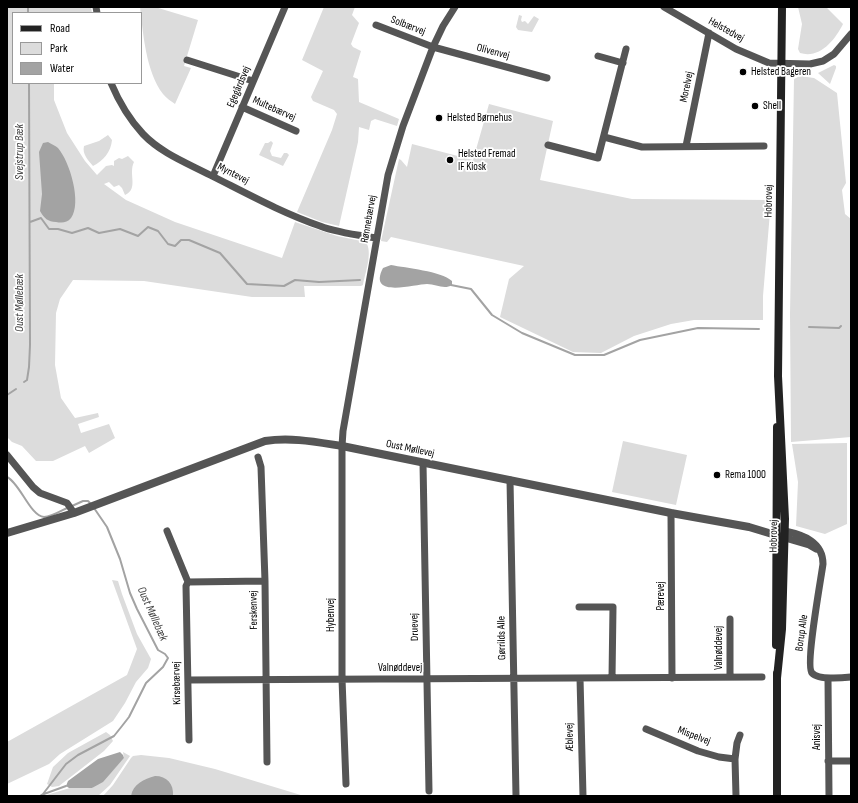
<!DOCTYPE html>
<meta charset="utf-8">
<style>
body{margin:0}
#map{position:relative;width:858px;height:803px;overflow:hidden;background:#fff;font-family:"Sofia Sans Condensed",sans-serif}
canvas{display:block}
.frame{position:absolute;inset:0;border:8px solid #000;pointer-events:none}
.legend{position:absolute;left:12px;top:12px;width:130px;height:72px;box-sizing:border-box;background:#fff;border:1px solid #999;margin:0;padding:5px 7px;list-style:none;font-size:12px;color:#000}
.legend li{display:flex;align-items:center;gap:8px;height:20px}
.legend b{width:20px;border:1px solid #999}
</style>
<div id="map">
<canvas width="858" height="803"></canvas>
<div class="frame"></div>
<ul class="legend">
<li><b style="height:5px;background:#222"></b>Road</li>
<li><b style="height:11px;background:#dcdcdc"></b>Park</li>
<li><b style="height:11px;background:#a3a3a3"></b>Water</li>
</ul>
</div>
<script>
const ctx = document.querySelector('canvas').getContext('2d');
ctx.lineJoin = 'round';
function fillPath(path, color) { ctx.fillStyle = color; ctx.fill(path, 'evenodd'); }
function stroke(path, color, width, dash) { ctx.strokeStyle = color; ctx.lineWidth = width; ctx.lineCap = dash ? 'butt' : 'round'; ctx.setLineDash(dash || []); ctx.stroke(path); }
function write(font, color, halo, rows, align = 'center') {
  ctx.font = font + ' "Sofia Sans Condensed",sans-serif'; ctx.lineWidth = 3.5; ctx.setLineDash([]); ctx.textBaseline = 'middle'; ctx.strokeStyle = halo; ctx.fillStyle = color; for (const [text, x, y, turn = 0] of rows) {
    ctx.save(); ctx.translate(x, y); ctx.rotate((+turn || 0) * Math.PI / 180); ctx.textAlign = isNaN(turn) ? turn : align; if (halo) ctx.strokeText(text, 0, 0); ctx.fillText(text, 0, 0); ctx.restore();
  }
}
fillPath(new Path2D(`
 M7,7H91L92,13H13V83H54V100L67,133L85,161L97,175L106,166L112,165L114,166V161L119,158L122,159L128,156L134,162C128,174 139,189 125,195L122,188L119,185L114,187L109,182L104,184L126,200L175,222L282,258L295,222L337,236L366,242C373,253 365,273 363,285L361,286H304L305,297H252L144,281L73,280L60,299L56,313L55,365L61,398L75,418L98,413L99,417L78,424L81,433L109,424L115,438L89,453L85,446L53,461H36L22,446L12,442L7,437Z
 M140,7H155L198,20L184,66L191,68L175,104C171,101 166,98 163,94C146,72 143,33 140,7Z
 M324,7H355L352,15L359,23L351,44L353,47L361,51L353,77L358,79L359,102L399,119L397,126L375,119L371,121L369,130L359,127L358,142L339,226L322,222L297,212L332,130L337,114L334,110L313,101L311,97L323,71L302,60Z
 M798,7H826L843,24C835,40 820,59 800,53L798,49L802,24Z
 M519,15L522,16L521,20L522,22L525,21L528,24L534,16L539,19L532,32L518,30L516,27Z
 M834,65L836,66V68L830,84L818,73Z
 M800,76L814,78L837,93L846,183L842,190L845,214L851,219V437L791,442L790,314L794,79Z
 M489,104L553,121L540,180L632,199L771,200L763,296V320H694L671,324L634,336L601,353L573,352L500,317L509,279L524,266L391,237L387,242L381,241L399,159L401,160L407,167L412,144L473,160Z
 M108,135L112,140C111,152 103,161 93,166C88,160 82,154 84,146L99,141Z
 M271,141L273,143L270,151L272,156L281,158L284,153H287L289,155L283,166L259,155L265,143H268Z
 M623,441L687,455L676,505L612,492Z
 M847,443V524L825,534L796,526L798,482L792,444Z
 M112,580L118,581L122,594L137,634L151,659L148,668L136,682L125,703L113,721L60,754L49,764L7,784V742L127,675L137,649Z
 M106,732L110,735L113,741L104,751L59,786L52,787L47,784L53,767L68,753Z
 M123,752L130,756L110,785L98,796H43L70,788H92L113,770L124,758Z
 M141,755L169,758L215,769L304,796H124V795L103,796L113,785L131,758L133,756Z`), '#dcdcdc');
fillPath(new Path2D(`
 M48,142C51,144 56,146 58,148C70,162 82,203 71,218C67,223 62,223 56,222C48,222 44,218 40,211L42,194L39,152L43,143Z
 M391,265C406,268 441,271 452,281V285C444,290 436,284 427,284C415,284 367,299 383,268Z
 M120,752L123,755L124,758L103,782L92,788H69L66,786L68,781L98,759Z
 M155,776C167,776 174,784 173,796H131C133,784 144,779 155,776Z`), '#a3a3a3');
stroke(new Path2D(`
 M28,7V13
 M30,222L41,218L49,229H58L72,233L88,228L99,233L120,229L138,236L148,227L158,231L168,244L175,246L181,240H189L220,253L247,284L284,286L295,280L319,282L360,280
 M451,285L471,289L492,315L522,333L575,355H604L640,340L698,328L759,329
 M809,327L839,328L841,326
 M24,382L27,380L29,367L30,345L29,83
 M7,395L16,389
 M7,477C20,483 30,516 44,517C51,517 61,511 67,508
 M72,506L83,501H88L90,503
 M44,794L66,786
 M40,796L43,794L66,764L78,755L114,736L122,726L129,717L146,683L163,667L168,658L165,654L158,650L137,609L130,593L120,559L107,527L94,508`), '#a3a3a3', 2);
stroke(new Path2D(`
 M96,7L97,13
 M664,7L736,49L769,63L810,64L823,61L834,54L851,34
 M376,25L433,47L547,78
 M598,56L623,63
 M187,60L253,81
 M111,83C119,102 129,119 143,134C161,153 187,163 210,175C246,193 282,213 320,226C338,233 358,235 377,238
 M242,107L296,131
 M604,137L642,147L764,146
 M548,145L598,158L626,49
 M686,146L709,33
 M213,176L285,7
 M7,455L33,487L40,493L67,503L74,513
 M258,457L261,467L265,581L267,762
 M423,463L429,791
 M510,480L516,796
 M671,513L672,678
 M167,531L188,582
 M785,531C804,535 823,542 823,564C821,579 805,666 812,673C818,680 842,678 851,677
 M785,538L809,545L816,549
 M579,607H613L612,678
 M730,619V677
 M580,678L583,796
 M828,678L829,796
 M188,680L762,677
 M646,729L698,751L719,757L735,759L736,796
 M189,740L186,586L188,582L265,581
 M735,759L737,743L740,735
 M828,761H851
 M346,784L342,679V446L343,431L388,175L403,126L433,47L443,26L455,7`), '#555', 7);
stroke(new Path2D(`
 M7,533L74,513L265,441C291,437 316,442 342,446L671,513L749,527L782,537`), '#555', 8);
stroke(new Path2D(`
 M776,645L777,427
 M777,678L782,629L785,519L778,376L782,7
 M777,796V673`), '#222', 8);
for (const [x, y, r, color] of [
 [743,72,4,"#000"],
 [755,106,4,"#000"],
 [439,118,4,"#000"],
 [450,160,4,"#000"],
 [717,475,4,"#000"]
]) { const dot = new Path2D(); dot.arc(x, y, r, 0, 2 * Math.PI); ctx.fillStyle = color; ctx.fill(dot); stroke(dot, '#fff', 1.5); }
write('11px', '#000', '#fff', [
 ["Solbærvej",408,26,21],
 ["Helstedvej",726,30,29],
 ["Olivenvej",493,52,15],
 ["Egegårdsvej",239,87,-67],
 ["Morelvej",687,87,-78],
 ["Multebærvej",274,109,24],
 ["Myntevej",233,174,27],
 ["Hobrovej",769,201,-89],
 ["Rønnebærvej",369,219,-80],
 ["Oust Møllevej",410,449,12],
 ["Hobrovej",774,536,-89],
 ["Pærevej",661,596,-90],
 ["Ferskenvej",254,610,-91],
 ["Hybenvej",331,615,-90],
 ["Druevej",415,627,-91],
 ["Borup Alle",802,633,-82],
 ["Gørrilds Alle",502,638,-91],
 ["Valnøddevej",719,648,-90],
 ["Valnøddevej",400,668],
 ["Kirsebærvej",177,683,-91],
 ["Mispelvej",694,736,21],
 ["Æblevej",570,737,-91],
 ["Anisvej",817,737,-90]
]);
write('11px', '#000', '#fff', [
 ["Helsted Bageren",751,72],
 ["Shell",763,106],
 ["Helsted Børnehus",447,118],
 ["Helsted Fremad",458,154],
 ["IF Kiosk",458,167],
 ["Rema 1000",725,475]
], 'left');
write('italic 12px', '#444', '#fff', [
 ["Svejstrup Bæk",20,152,-90],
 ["Oust Møllebæk",20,303,-90],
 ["Oust Møllebæk",152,614,66]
]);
</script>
